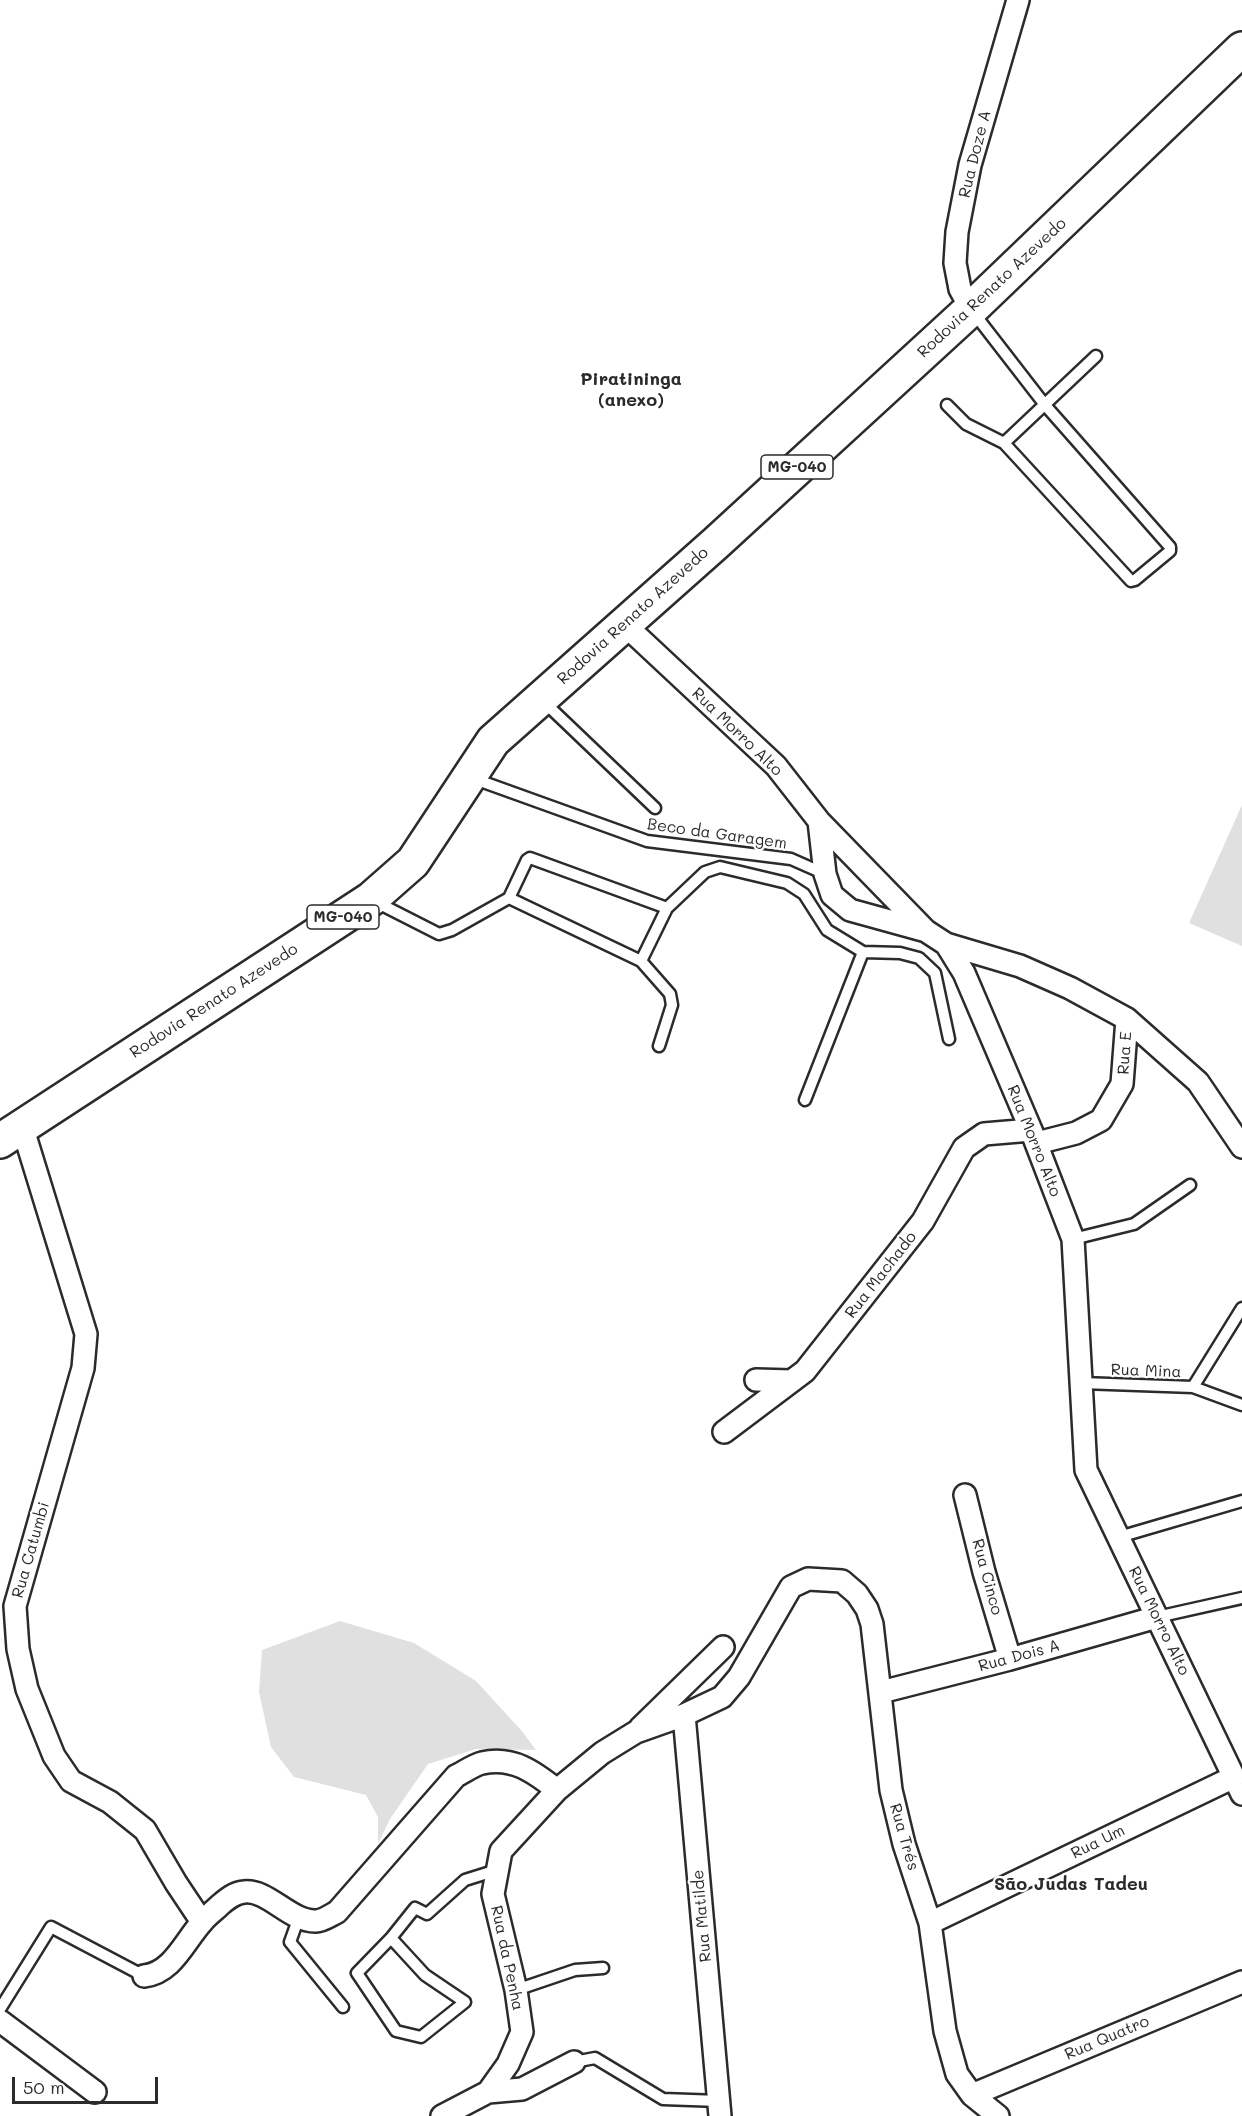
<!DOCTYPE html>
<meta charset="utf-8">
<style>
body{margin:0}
#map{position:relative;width:1242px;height:2116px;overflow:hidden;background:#fff;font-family:Mali,sans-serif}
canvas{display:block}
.scale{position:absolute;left:12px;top:2077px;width:146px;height:27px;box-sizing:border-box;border:3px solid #2b2b2b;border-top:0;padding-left:8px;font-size:18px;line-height:21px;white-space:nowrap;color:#2b2b2b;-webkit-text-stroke:4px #fff;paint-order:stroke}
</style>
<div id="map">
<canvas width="1242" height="2116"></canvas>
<div class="scale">50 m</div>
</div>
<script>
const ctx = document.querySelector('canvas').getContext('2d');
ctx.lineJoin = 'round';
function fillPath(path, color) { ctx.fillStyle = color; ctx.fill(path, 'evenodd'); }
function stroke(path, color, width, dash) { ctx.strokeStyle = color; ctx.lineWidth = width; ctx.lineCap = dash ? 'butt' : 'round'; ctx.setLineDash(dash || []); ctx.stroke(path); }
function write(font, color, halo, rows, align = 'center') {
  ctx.font = font + ' Mali,sans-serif'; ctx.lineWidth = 4.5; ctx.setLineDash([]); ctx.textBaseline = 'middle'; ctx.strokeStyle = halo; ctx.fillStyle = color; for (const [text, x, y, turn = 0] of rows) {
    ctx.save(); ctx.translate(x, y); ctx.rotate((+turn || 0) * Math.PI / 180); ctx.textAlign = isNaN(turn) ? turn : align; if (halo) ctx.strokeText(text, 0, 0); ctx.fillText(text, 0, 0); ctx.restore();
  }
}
fillPath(new Path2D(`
 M1242,805V946L1189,923Z
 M340,1621L414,1643L476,1681L521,1730L536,1750L476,1749L428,1764L390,1819L378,1844V1817L366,1795L294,1777L271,1747L259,1692L262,1650Z`), '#e0e0e0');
const lane = new Path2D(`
 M947,405L966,424L1004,443L1131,581L1135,580L1170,551V547L1045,405L973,312
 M1004,443L1096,356
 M543,701L655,808
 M472,778L647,841L791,859L825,874
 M509,898L641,961L670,994L672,1005L659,1046
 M376,902L439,934L452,930L509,898L527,860L530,858L667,908L705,872L720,867L787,883L804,894L827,930L863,952L805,1100
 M863,952L900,953L919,958L935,973L949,1039
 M641,961L667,908
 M1073,1239L1134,1224L1190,1185
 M1082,1383L1193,1387L1242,1405
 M1193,1387L1242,1308
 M1119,1537L1242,1501
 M1157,1617L1242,1598
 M299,1917L290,1942L343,2007
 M391,1938L357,1973L396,2031L421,2037L465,2002L425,1975L391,1938L415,1908L427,1914L465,1880L497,1870
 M516,1990L575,1970L603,1968
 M0,2009L51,1927L144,1976
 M574,2062L595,2058L663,2099L719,2101`);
const street = new Path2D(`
 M971,309L960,289L955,263L957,232L970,165L1018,0
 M624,624L776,766L819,821L825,874L832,895L850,910L926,931L946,944L964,973L1031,1130L1073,1239L1086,1470L1242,1794
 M819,821L926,931
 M946,944L1020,966L1070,988L1127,1019L1198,1082L1242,1147
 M22,1126L86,1334L83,1368L15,1606L18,1649L27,1689L54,1756L71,1781L110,1802L145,1830L176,1883L202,1922
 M1037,1143L1076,1133L1101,1120L1122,1084L1127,1019
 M756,1380L792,1381
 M724,1432L805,1371L923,1221L964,1148L984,1134L1031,1130
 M965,1495L984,1572L1010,1659
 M881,1692L1010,1659L1157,1617
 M684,1715L720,2116
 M640,1728L723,1647
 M930,1923L1234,1777
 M144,1976C173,1973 185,1940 203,1921C208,1915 214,1911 220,1905C227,1899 234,1893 244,1892C268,1889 290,1922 316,1921C322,1921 331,1915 337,1912L456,1776C464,1772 474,1765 482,1763C513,1756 534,1772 557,1790
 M0,2021L95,2092
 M488,2092L508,2064L522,2032L516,1990L493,1894L501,1851L557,1790L602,1753L636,1732L684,1715L722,1697L739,1677L791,1587L808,1579L842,1581L857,1594L867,1609L872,1624L891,1790L904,1844L930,1923L945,2031L957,2074L972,2095L998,2116
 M972,2095L1242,1982
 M442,2116L488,2092L522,2089L574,2062`);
const primary = new Path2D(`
 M0,1141L371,899L413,862L493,741L716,543L971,309L1242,49`);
stroke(lane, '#2b2b2b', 15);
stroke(street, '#2b2b2b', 26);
stroke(primary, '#2b2b2b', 38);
stroke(lane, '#fff', 10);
stroke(street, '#fff', 21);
stroke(primary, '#fff', 33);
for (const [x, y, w] of [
 [797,467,72],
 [343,917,72]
]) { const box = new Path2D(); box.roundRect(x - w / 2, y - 12, w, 24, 4.5); ctx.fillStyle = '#fff'; ctx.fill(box); stroke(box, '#2b2b2b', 1.5); }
write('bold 15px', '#2b2b2b', null, [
 ["MG-040",797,467],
 ["MG-040",343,917]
]);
write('16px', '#2b2b2b', '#fff', [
 ["Rua Doze A",975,154,-76],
 ["Rodovia Renato Azevedo",992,288,-43],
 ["Rodovia Renato Azevedo",633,616,-42],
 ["Rua Morro Alto",737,732,44],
 ["Beco da Garagem",717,834,8],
 ["Rodovia Renato Azevedo",214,1001,-33],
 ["Rua E",1125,1053,-86],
 ["Rua Morro Alto",1034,1141,68],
 ["Rua Machado",881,1275,-52],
 ["Rua Mina",1146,1371,2],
 ["Rua Catumbi",31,1550,-74],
 ["Rua Cinco",987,1577,75],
 ["Rua Morro Alto",1159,1621,64],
 ["Rua Dois A",1019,1656,-15],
 ["Rua Trés",904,1837,74],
 ["Rua Um",1098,1842,-26],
 ["Rua Matilde",702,1916,-95],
 ["Rua da Penha",507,1958,78],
 ["Rua Quatro",1107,2038,-23]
]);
write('bold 18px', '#2b2b2b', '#fff', [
 ["Piratininga",631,379],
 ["(anexo)",631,400],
 ["São Judas Tadeu",1071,1884]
]);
</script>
